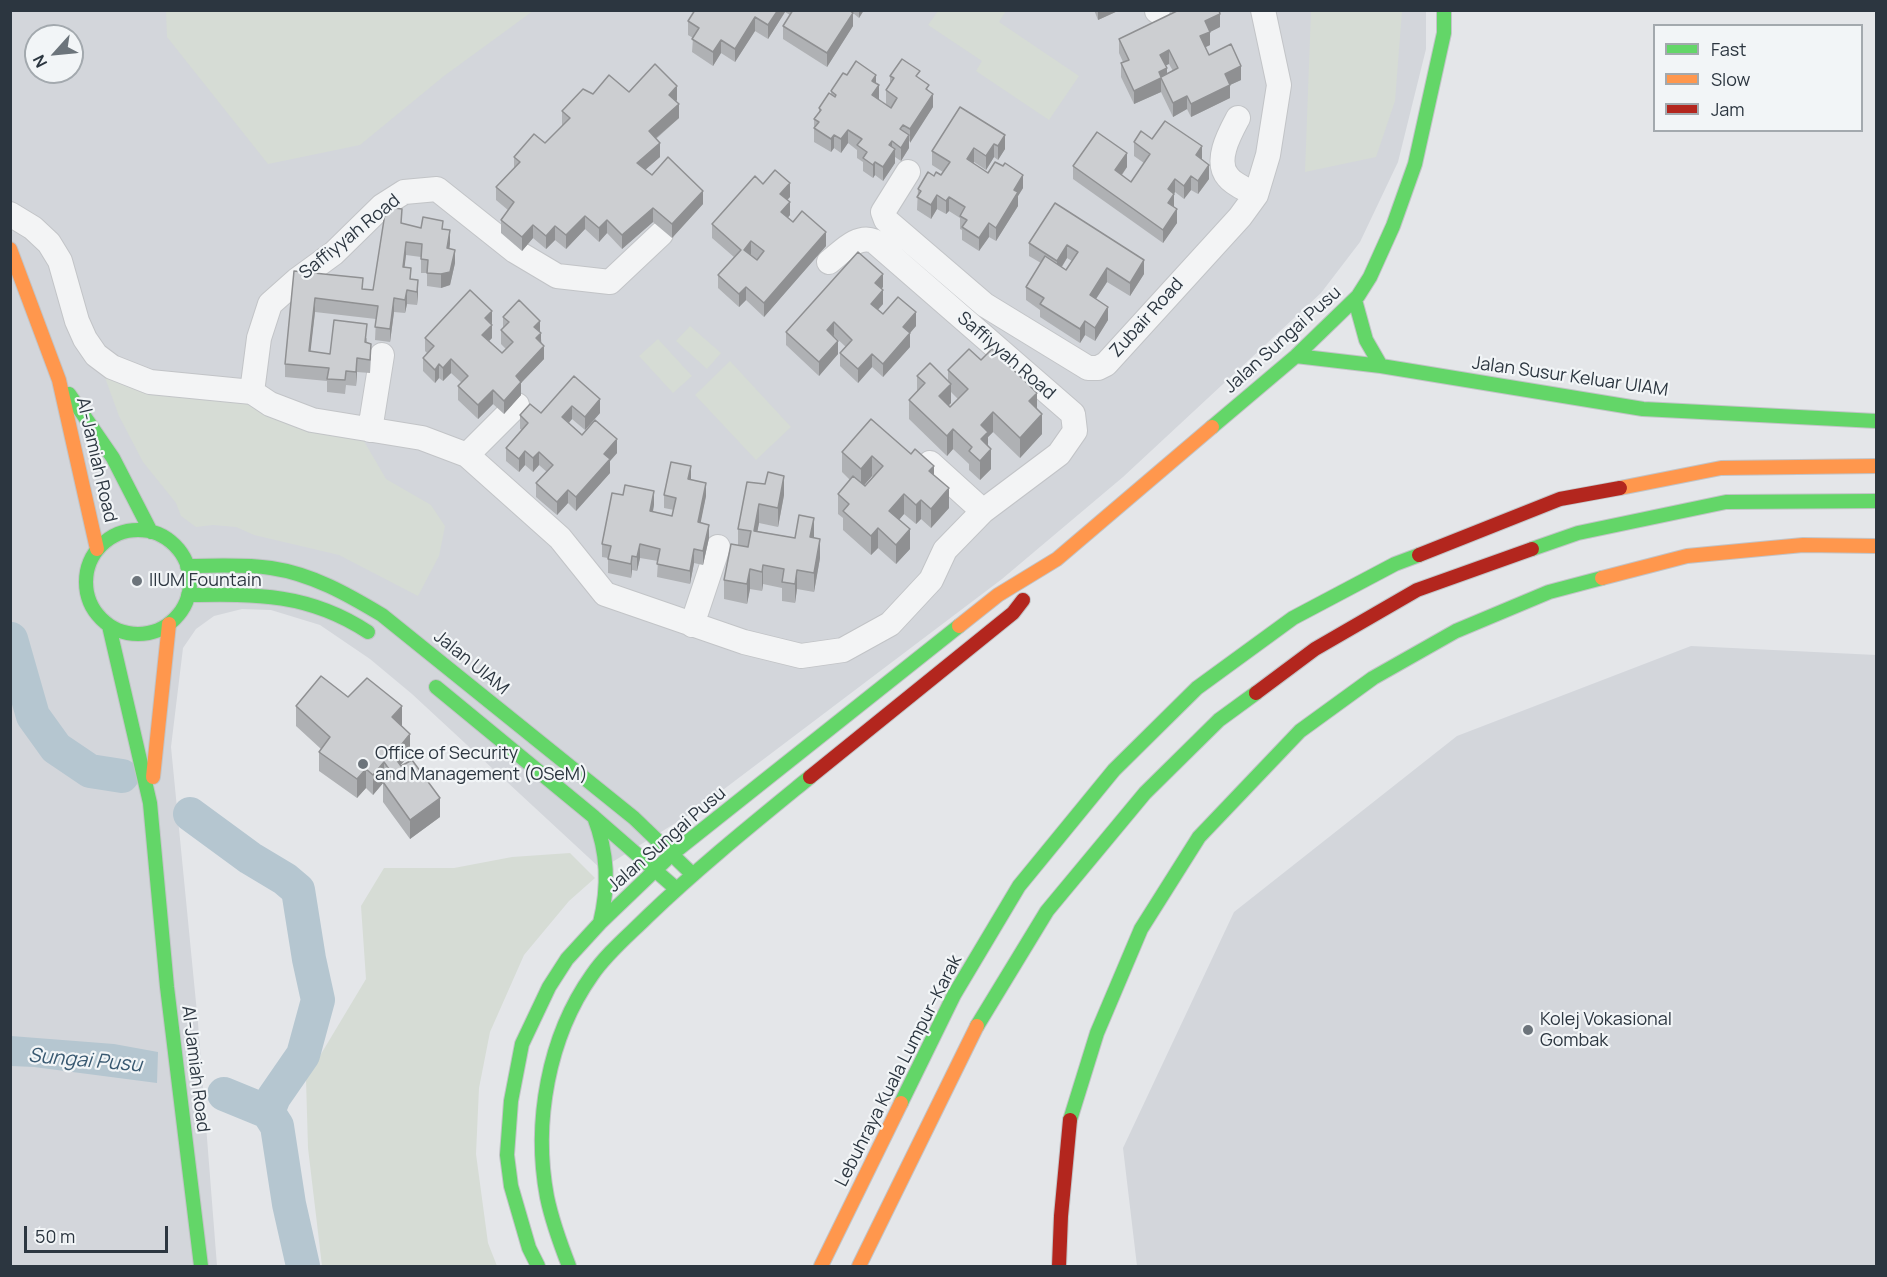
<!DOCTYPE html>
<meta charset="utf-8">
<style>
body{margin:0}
#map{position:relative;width:1887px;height:1277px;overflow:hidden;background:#e4e6e9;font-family:Manrope,sans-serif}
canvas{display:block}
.frame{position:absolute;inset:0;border:12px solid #2c3640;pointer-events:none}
.legend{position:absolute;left:1653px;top:24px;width:210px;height:108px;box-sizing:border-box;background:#f2f5f7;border:2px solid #a3a9ae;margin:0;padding:8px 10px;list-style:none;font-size:18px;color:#2c3640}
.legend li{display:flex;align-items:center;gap:12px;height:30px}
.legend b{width:30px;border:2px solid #a3a9ae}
.north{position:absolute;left:24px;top:24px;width:60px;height:60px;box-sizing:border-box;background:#f2f5f7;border:2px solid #a3a9ae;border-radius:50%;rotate:243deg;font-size:16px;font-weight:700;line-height:24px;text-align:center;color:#2c3640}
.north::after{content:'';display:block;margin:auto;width:21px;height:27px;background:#6c747b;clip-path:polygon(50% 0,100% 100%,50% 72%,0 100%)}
.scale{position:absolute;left:24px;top:1226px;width:144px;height:27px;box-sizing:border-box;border:3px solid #2c3640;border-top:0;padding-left:8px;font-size:18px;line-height:21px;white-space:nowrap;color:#2c3640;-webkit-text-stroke:4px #f2f5f7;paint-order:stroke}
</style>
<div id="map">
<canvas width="1887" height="1277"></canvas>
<div class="frame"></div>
<ul class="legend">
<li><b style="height:8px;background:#63d668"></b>Fast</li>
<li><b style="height:8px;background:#ff974d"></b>Slow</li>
<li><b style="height:8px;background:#b3261e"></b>Jam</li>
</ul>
<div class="north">N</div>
<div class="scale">50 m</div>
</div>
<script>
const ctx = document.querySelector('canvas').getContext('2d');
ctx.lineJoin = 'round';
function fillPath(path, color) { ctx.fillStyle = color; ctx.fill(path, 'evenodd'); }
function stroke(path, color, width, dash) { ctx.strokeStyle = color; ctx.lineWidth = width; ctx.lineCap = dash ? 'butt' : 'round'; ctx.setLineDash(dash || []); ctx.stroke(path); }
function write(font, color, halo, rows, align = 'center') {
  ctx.font = font + ' Manrope,sans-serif'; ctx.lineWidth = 4.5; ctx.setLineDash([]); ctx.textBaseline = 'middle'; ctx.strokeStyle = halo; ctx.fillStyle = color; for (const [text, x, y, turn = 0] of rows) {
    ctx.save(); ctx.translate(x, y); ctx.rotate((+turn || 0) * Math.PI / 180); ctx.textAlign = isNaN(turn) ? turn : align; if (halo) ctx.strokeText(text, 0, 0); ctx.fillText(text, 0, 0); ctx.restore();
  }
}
fillPath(new Path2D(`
 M1426,10V49L1398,162L1360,242L1321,293L1123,477L1002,579L695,811L601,869L412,694L370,659L320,625L271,610L242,609L214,616L196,629L183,648L171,747L198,1023L217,1266H11L10,11ZM36,36H72V72H36Z
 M1691,646L1876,655V1266H1137L1123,1148L1234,912L1457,736Z`), '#d3d6db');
fillPath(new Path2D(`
 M166,11V10L533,11L444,76L360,145L268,164L167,37Z
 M938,11H1006L999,22L1079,76L1049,120L976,71L982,61L928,25Z
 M1311,11H1402L1395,101L1376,157L1305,172Z
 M690,326L721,353L707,369L676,341Z
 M658,339L692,376L673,393L639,356Z
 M730,361L791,427L756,460L695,395Z
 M103,372L248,399L361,436L386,479L431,505L445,526L439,556L418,596L339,555L254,535L236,527L213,525L196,527L181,516L176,503L143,462L119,416Z
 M570,853L595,878L569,901L524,955L490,1032L479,1088L476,1154L488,1243L497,1266H322L308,1148L306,1079L366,979L361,906L384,868H454L512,857Z`), '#d6dcd5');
fillPath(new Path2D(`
 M11,1036L114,1044L158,1052L157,1083L34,1067L11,1066Z`), '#b5c6d0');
stroke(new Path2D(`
 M11,639L33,716L56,748L90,771L122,776
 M190,814L250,858L285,879L298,890L309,959L318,1000L303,1055L274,1097L268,1112L277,1126L289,1204L303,1266
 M224,1094L268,1112`), '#b5c6d0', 34);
const street = new Path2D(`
 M1157,11L1158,10
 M1238,118C1230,133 1214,161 1228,177C1234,185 1248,190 1256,195
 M908,172L883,212L886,220L985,305L1088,368H1098L1106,364L1240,217L1256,195L1268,155L1279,85L1263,10
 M10,214L33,228L49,243L60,261L77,321L85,339L96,355L112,367L150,382L252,392L270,404L312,420L422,438L467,455L560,538L605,594L744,642L801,656L843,650L890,624L931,580L945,550L983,511L1059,454L1075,431L1073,414L874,241C857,234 842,252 829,262
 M252,392L259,338L270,304L297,280L334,253L382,206L404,192L437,189L515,251L557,276L610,282L661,234
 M370,430L382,355
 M467,455L517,405
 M930,463L983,511
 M692,625L718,547`);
const fast = new Path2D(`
 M1355,300L1366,340L1381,366
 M1296,356L1381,366L1643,409L1876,421
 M69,394L113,458L151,532
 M1212,427L1296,356L1358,296L1370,277L1393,226L1415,164L1444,33V10
 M86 582a52 52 0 1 1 104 0a52 52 0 1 1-104 0Z
 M1532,549L1578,533L1726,502L1876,501
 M187,566C215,566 243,564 271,568C312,574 347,594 382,615L634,818L688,870
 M188,595C256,594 309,593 368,632
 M109,626L150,803L167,987L201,1266
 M436,687L594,817L672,885
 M594,817C608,853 609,886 600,923
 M977,1026L1047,911L1145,793L1219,720L1256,693
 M901,1103L954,995L1019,886L1114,770L1197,688L1293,618L1395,564L1419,555
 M1070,1120L1097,1033L1141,929L1199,837L1300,731L1373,678L1456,631L1549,592L1602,578
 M538,1266L529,1248L511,1186L507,1155L511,1101L522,1044L549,987L567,959L600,923L672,854L959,626
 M569,1266C560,1243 552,1221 547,1197C533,1123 548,1037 592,975C607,953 629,935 648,916C699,867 755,822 810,777`);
const slow = new Path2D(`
 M10,249L59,380L97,549
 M1620,488L1721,468L1876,466
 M1602,578L1687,556L1803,545L1876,546
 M959,626L998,595L1057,559L1212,427
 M153,777L169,624
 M821,1266L901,1103
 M859,1266L977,1026`);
const jam = new Path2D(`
 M1419,555L1560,499L1620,488
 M1256,693L1315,649L1417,590L1532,549
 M810,777L1013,613L1023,600
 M1059,1266L1061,1216L1070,1120`);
stroke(street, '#c2c4c7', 26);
stroke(fast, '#c2c4c7', 16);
stroke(slow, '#c2c4c7', 16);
stroke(jam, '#c2c4c7', 16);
stroke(street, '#f3f4f5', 24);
stroke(fast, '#63d668', 14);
stroke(slow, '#ff974d', 14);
stroke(jam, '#b3261e', 14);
fillPath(new Path2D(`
 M695,10H864L859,18L853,13V26L827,67L783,39V26L790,15L785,12L768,39L755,31L735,62L721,53L713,66L692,52L693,38L688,35V21Z
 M1094,10H1120L1098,20Z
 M1220,27L1210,32V45L1205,47L1209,55L1241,80L1230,85V98L1191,117L1187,109L1173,117L1161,92L1134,104L1121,77V63L1123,62L1119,53V39ZM1169,64L1173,71L1167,74L1166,65Z
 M847,75L876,84L878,100L891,108L886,104V90L890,83V76L920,79L929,91L933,107L909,142V148L901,161L895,157V163L883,181L875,175L873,178L863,171V162L857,158V150L848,143L841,153L834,148L831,152L814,142V119L819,113V108L831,94V91Z
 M629,92L677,100L676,101L679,118L656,139L660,157L645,170L652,175L703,204L672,238L653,222L622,249L607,233L599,242L585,229L566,249L555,240L546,249L533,238L522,251L501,233V220L508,210L496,200V187L514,169V157L545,143L563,125H562V111L593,94Z
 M960,107L1005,149L998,160L994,157L986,170L974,162L973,163L988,173L1023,188L1018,196V206L996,241L989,237L979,251L962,240V230L960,229V218L949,211L946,214L937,209L931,219L917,210L918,189L934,176L941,175L943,172L932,165V151Z
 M1152,139L1202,160L1209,179L1198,194L1191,190L1184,199L1175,192L1174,194V207L1177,223L1163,243L1073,179V166L1127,167L1122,175L1131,182L1144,163L1134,156V142Z
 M763,184L790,197L787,200L790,215L788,218L826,246L764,317L746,300L739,307L718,288V275L734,257L712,238V224Z
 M1055,203L1144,274L1130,296L1107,282L1096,299L1108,320L1095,341L1085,335L1080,343L1040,317V310L1026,300V287L1041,263L1029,256V243ZM1067,258L1072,261L1066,270L1062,267Z
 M402,224L421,228L443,229L450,244L449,249L455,263L450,285L441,288L427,286V273H421V257L406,255L404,267L418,293L417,305L407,304L405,313L394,312L390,342L375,340L376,319L315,312L310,351L330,354L367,338V343L371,357L370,373L357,372L356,386L346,385L345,394L327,392V381L285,377V364L294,271L363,289L373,290Z
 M883,287L881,289L883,304L878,310L883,314L916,326L910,333V347L883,377L872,367L858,383L840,366V353L846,347L834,336L838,354L819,376L786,345V332Z
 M492,311V338L489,341L502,353L506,349L501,344V330L503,328V317L540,332L544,359L521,383V395L504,414L493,404L478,419L458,400V386L462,383L451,373L443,381L439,378L435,383L423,371V358L427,353L425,351V338Z
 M981,360L1037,409L1042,434L1020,458L993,432L988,437V447L991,469L980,480L969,470V464L953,449L947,456L909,419V400L917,391V376L948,381V370ZM951,392L958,399L950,407L948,405L951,403Z
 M574,376L600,413L585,430L572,419L569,423L582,435L617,453L610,461V473L576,511L568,503L557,515L536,497V483L547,472L539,465L533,472L525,465L519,472L506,461V448L522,430L520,429V415L541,413Z
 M871,419L934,475L949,508L931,528L921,519L916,524L904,514L899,520L910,549L896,564L878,548L871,555L843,530V518L838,514V494L850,480L842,472V452ZM872,476L873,477L865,486L864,485Z
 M691,479L706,496L700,523L709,538L703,565L694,563L690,584L657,577L658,561L640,558L637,571L632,570L631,578L608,573V558L602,557V544L654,505L653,512L672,516L674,510L664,508V495Z
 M747,482L784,495L778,527L759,523L757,531L795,538H814L820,558L814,592L797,589L795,603L782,601V588L763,584L762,591L750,589L747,604L724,599V580L738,545V529Z
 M348,697L402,726L410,754L400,766L440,817L410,839L383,802V783L373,795L366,788L357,798L319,771V752L321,749L296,726V706Z`), '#afb1b4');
fillPath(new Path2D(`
 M778,10H785V12L768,39V25Z
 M859,10H864L859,18Z
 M1098,10H1120L1098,20Z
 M853,13V26L827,67V53Z
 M1220,14V27L1210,32V45L1200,50V36L1205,21Z
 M755,17V31L735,62V49Z
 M721,40V53L713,66V52Z
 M1169,50V64L1160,68V55Z
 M1241,66V80L1230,85V98L1191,117V104L1225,74Z
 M1167,68V81L1161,78V92L1134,104V91L1159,72Z
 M876,75V89L872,81Z
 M879,85V99L872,109V95Z
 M677,86V100L669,109V95Z
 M933,94V107L910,143V129Z
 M1187,96V109L1173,117V103Z
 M679,104V118L649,144V131Z
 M848,130V143L841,153V139Z
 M834,135V148L831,152V139Z
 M909,135V148L901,161V148Z
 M1005,135V149L998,160V146Z
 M892,141V154L895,149V163L883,181V167L889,145Z
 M660,143V157L637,177V163Z
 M994,144V157L986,170V156Z
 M1202,146V160L1196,155Z
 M974,148V162L967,173V159Z
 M1127,153V167L1115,184V170Z
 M875,162V175L873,178V165Z
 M1209,165V179L1198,194V181Z
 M1023,175V188L1018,196V206L996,241V228L1014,190Z
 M1191,176V190L1184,199V186Z
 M1175,179V192L1168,203V189Z
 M790,183V197L780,207V194Z
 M703,191V204L672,238V224Z
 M1174,194V208L1168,203Z
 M937,195V209L931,219V205Z
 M949,197V211L946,214V201Z
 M790,202V215L781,225V212Z
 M653,208V222L622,249V235Z
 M1177,209V223L1163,243V230Z
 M585,216V229L566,249V235Z
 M607,220V233L599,242V228Z
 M989,223V237L979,251V238Z
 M533,225V238L522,251V237Z
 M555,226V240L546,249V236Z
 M450,230V244L447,262V248Z
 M826,232V246L764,317V303Z
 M751,241V254L744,263V250Z
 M406,242V255L403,281V267Z
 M1067,245V258L1057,274V261Z
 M455,250V263L450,285L441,288V274Z
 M1144,260V274L1130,296V283Z
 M1107,268V282L1090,308V295Z
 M883,274V287L875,296V283Z
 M418,280V293L417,305V292Z
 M746,287V300L739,307V294Z
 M407,290V304L405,313V300Z
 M883,290V304L871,317V304Z
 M315,298V312L309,365V351Z
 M394,298V312L390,342V329Z
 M1108,307V320L1095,341V328Z
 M492,311V324L485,318Z
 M916,312V326L903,341V327Z
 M540,321V334L534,327Z
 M1085,321V335L1080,343V329Z
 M834,322V336L827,330Z
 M492,325V338L482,348V335Z
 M541,333V347L536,338Z
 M910,333V347L883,377V364Z
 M838,341V354L819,376V362Z
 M544,346V359L521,383V395L504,414V401L516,376Z
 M872,354V367L858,383V369Z
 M357,358V372L356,386V372Z
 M451,359V373L443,381V368Z
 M439,364V378L435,383V370Z
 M951,384V403L939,416V396Z
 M493,390V404L478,419V405Z
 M1037,393V412L1029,401Z
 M600,399V413L585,430V417Z
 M572,406V419L562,430V417Z
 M993,412V432L988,437V451L981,459V425Z
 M1042,414V434L1020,458V438Z
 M953,429V449L947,456V436Z
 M617,439V453L610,461V473L576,511V497L604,454Z
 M991,449V469L980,480V461Z
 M525,451V465L519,472V459Z
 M539,452V465L533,472V458Z
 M872,456V476L861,489V469Z
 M691,466V480L688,479Z
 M934,466V485L929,471Z
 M784,476V495L778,527V508Z
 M706,483V496L698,536V522Z
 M949,488V508L931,528V509Z
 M568,490V503L557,515V502Z
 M654,491V505L650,524V511Z
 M904,494V514L889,531V511Z
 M921,500V519L916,524V505Z
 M759,504V523L754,550V531Z
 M814,518V537H810Z
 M709,525V538L703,565V551Z
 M878,528V548L871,555V536Z
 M910,529V549L896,564V545Z
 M820,539V558L814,592V573Z
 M640,544V558L637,571V557Z
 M694,549V563L690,584V571Z
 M632,556V570L631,578V564Z
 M763,565V584L762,591V572Z
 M750,569V589L747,604V584Z
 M797,570V589L795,603V584Z
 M402,706V726L392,737V717Z
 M410,734V754L393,774V755Z
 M384,762V782L373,795V775Z
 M366,769V788L357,798V779Z
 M440,798V817L410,839V820Z`), '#8f9092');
const building = new Path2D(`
 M695,10H778L768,25L755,17L735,49L721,40L713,52L692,39L699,28L688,21Z
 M793,10H849L853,13L827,53L783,26Z
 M1179,10H1219L1220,14L1205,21L1210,32L1200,36L1209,55L1231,44L1241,66L1225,74L1230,85L1191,104L1187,96L1173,103L1161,78L1134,91L1121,63L1129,60L1119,39ZM1169,50L1178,68L1161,77L1159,72L1167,68L1160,55Z
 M902,59L920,71L916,76L929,85L926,89L933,94L910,129L903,125L900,129L909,135L901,148L892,141L889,145L895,149L883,167L875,162L873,165L863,158L867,152L857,145L862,139L848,130L841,139L834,135L831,139L814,128L819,122L814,119L821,110L819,108L829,93L835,97L836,95L831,91L843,73L847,75L856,61L876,75L872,81L879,85L872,95L891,108L897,98L886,90L894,78L890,76Z
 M655,64L677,86L669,95L679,104L649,131L660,143L637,163L652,175L668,157L703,191L672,224L653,208L622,235L607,220L599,228L585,216L566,235L555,226L546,236L533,225L522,237L501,220L514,202L496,187L520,162L514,157L534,134L545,143L570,118L562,111L583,89L593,94L609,75L629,92Z
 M960,107L1005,135L998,146L994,144L986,156L974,148L967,159L988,173L995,162L1003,166L1005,163L1023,175L1014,190L1018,192L996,228L989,223L979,238L962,227L967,220L960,216L965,207L949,197L946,201L937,195L931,205L917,197L921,191L918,189L928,172L934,176L936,172L941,175L950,162L932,151Z
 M1165,121L1202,146L1196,155L1209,165L1198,181L1191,176L1184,186L1175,179L1168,189L1174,194L1168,203L1177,209L1163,230L1073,166L1097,132L1127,153L1115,170L1131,182L1150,154L1134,142L1141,131L1152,139Z
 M775,170L790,183L780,194L790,202L781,212L793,222L802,211L826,232L764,303L746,287L739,294L718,275L741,250L712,224L755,176L763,184ZM751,241L764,251L757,260L744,250Z
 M1055,203L1144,260L1130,283L1107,268L1090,295L1108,307L1095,328L1085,321L1080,329L1040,304L1044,298L1026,287L1045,256L1066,270L1078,252L1067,245L1057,261L1029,243Z
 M386,207L402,209L401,223L421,228L423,217L443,221L442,229L450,230L447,248L455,250L450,272L441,274L427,273L428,260L421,259L422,244L406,242L403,267L411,268L410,279L418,280L417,292L407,290L405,300L394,298L390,329L375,327L378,306L315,298L309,351L330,354L334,320L367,324L365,342L371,344L370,360L357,358L356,372L346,371L345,380L327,379L329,368L285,364L294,271L363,278L362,289L373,290Z
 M858,252L883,274L875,283L883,290L871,304L883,314L898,297L916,312L903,327L910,333L883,364L872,354L858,369L840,353L852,340L834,322L827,330L838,341L819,362L786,332Z
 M470,290L492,311L485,318L492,325L482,335L502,353L513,342L501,330L509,322L503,317L519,300L540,321L534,327L541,333L536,338L544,346L516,376L521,382L504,401L493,390L478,405L458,386L468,376L451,359L443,368L439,364L435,370L423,358L434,346L425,338Z
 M969,349L981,360L992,349L1037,393L1029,401L1042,414L1020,438L993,412L981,425L988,432L981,439L991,449L980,461L969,451L972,447L953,429L947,436L909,400L925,383L917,376L930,363L951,384L939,396L950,407L968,389L948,370Z
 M574,376L600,399L585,417L572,406L562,417L582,435L595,420L617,439L604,454L610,459L576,497L568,490L557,502L536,483L553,465L539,452L533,458L525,451L519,459L506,448L528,423L520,415L530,404L541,413Z
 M871,419L911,454L915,449L934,466L929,471L949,488L931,509L921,500L916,505L904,494L889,511L910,529L896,545L878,528L871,536L843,511L849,504L838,494L853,476L865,486L883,466L872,456L861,469L842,452Z
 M671,462L691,466L688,479L706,483L698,522L709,525L703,551L694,549L690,571L657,564L660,549L640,544L637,557L632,556L631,564L608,559L611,546L602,544L612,493L623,495L625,485L654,491L650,511L672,516L676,498L664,495Z
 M768,472L784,476L778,508L759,504L754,531L795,538L799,515L814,518L810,537L820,539L814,573L797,570L795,584L782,582L784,569L763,565L762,572L750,569L747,584L724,580L731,544L748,547L751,531L738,529L747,482L765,484Z
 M321,676L348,697L367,678L402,706L392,717L410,734L393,755L401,766L412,760L440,798L410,820L383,782L393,775L384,762L373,775L366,769L357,779L319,752L330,737L296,706Z`);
fillPath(building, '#ccced1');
stroke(building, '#8f9092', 1.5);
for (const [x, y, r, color] of [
 [137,581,6,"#6c747b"],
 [363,764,6,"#6c747b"],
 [1528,1030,6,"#6c747b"]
]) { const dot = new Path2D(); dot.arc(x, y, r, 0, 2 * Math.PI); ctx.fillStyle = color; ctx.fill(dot); stroke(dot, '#f2f5f7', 2); }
write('18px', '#2c3640', '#f2f5f7', [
 ["Saffiyyah Road",350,237,-39],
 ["Zubair Road",1147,318,-48],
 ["Jalan Sungai Pusu",1283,340,-42],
 ["Saffiyyah Road",1006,356,41],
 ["Jalan Susur Keluar UIAM",1570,377,8],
 ["Al-Jamiah Road",96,460,77],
 ["Jalan UIAM",471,663,39],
 ["Jalan Sungai Pusu",667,840,-41],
 ["Al-Jamiah Road",195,1069,83],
 ["Lebuhraya Kuala Lumpur–Karak",899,1071,-63]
]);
write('18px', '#2c3640', '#f2f5f7', [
 ["IIUM Fountain",149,581],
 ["Office of Security",375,754],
 ["and Management (OSeM)",375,775],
 ["Kolej Vokasional",1540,1020],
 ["Gombak",1540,1041]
], 'left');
write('italic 20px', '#395971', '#f2f5f7', [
 ["Sungai Pusu",85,1061,5]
]);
</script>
